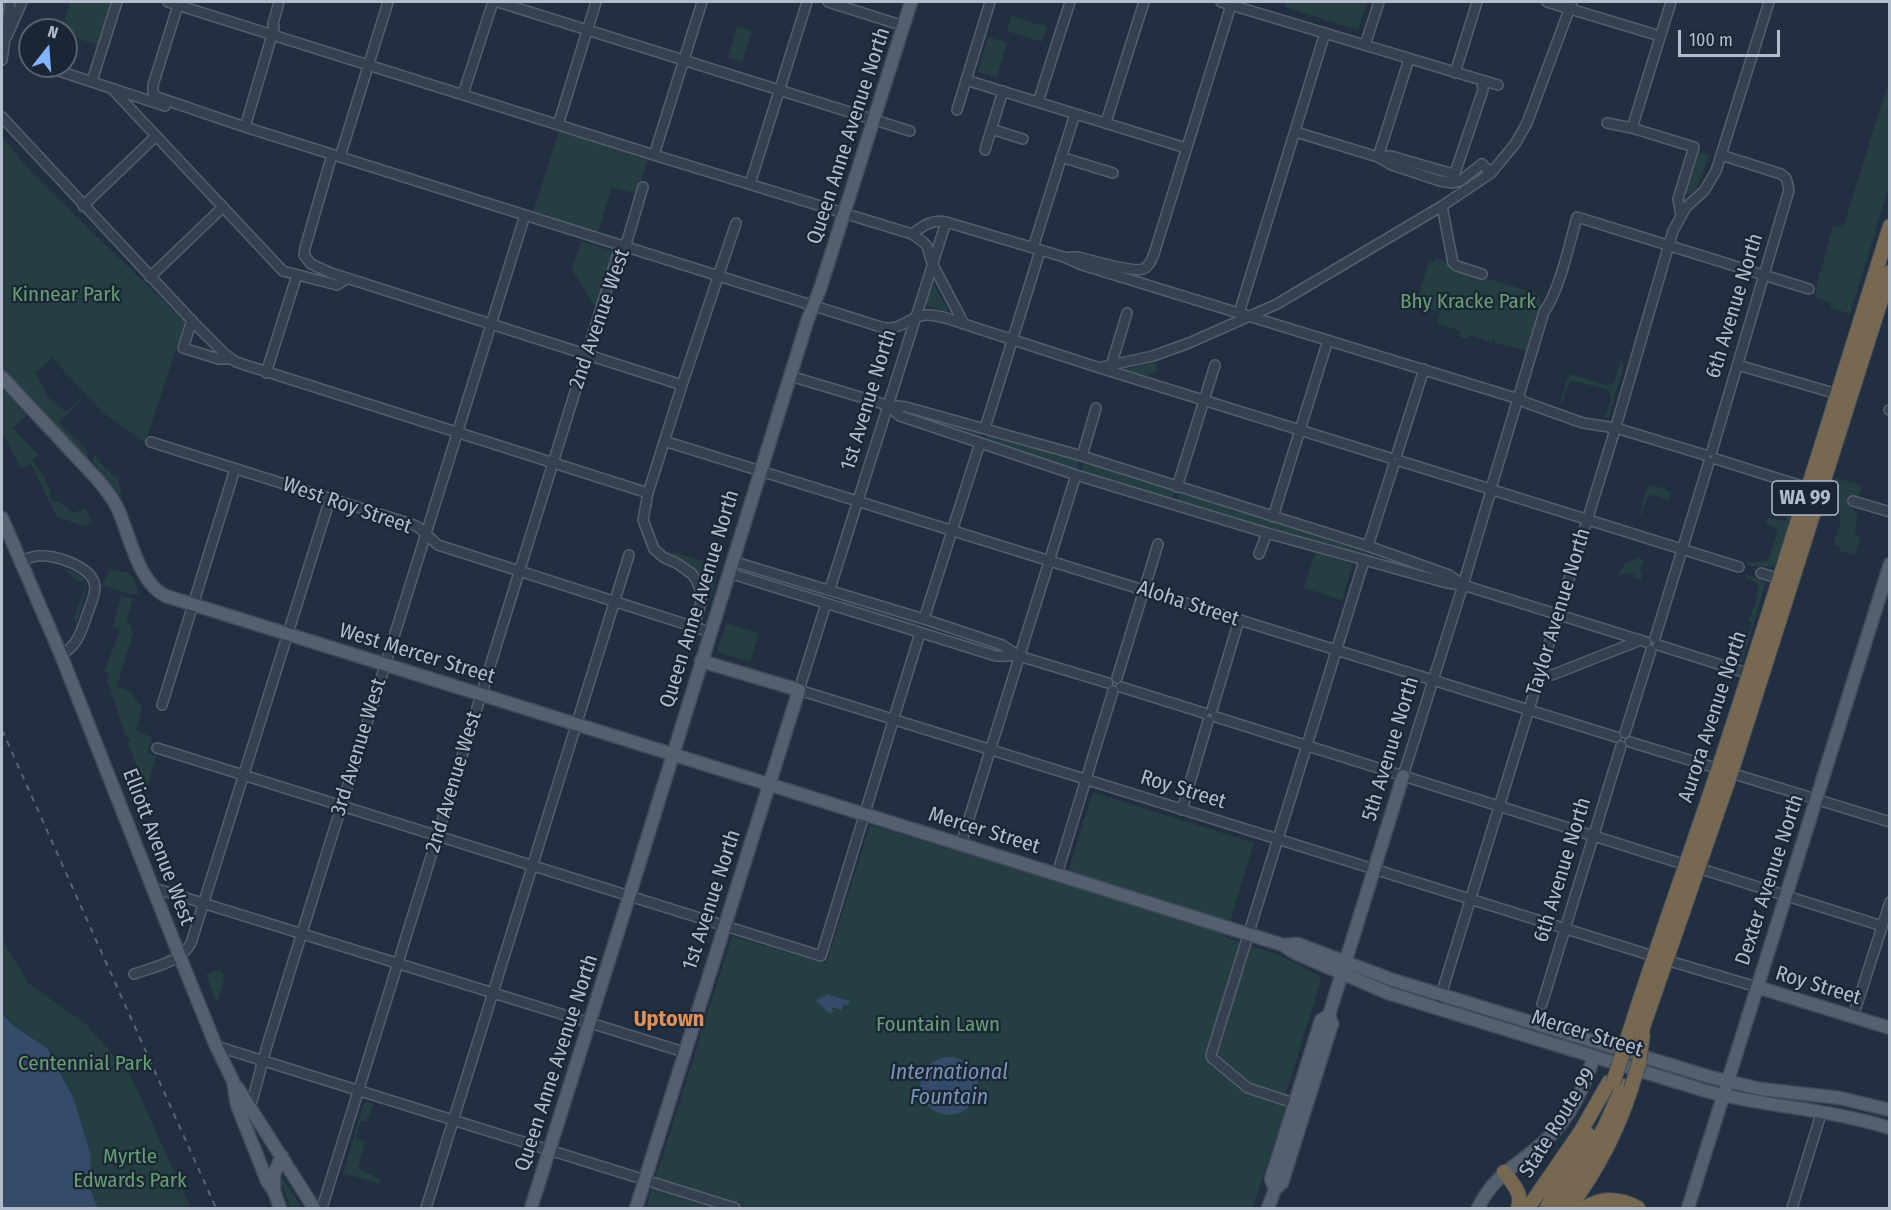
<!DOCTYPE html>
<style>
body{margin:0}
#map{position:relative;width:1891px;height:1210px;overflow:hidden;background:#222f40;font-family:"Fira Sans Condensed",sans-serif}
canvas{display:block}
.frame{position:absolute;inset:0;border:3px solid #b2bccb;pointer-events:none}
.north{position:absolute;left:18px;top:18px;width:60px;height:60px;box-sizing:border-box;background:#1b2635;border:2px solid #576271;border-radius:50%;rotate:17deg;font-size:16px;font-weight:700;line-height:24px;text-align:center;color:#b2bccb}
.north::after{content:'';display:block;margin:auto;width:21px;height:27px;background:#83b5ff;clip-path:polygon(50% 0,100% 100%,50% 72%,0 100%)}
.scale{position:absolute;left:1678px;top:30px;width:102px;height:27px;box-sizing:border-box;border:3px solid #b2bccb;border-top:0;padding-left:8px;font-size:18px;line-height:21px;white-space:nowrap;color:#b2bccb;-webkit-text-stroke:4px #1b2635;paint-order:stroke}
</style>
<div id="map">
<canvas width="1891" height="1210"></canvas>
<div class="frame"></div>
<div class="north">N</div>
<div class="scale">100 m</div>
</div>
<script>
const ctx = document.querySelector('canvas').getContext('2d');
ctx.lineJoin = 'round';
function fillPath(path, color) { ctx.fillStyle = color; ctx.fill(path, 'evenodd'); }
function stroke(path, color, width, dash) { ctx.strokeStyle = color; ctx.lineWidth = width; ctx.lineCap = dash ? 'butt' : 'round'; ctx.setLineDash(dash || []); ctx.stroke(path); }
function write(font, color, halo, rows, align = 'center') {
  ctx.font = font + ' "Fira Sans Condensed",sans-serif'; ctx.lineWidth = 4.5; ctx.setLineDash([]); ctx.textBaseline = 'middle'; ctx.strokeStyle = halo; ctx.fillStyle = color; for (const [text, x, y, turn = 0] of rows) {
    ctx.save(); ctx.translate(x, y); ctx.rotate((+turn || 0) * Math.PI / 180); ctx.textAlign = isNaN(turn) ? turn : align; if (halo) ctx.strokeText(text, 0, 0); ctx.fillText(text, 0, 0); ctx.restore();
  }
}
fillPath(new Path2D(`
 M70,2H112L99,45L66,35V30H62Z
 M1286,2H1367L1358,30L1284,7Z
 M1011,16L1047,27L1042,42L1007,31Z
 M737,26L752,31L742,62L728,58Z
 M988,37L1007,43L997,77L978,72Z
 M1889,80V186L1850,314L1830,307L1831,303L1815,297L1817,284L1833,226L1843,228Z
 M559,131L648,160L637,194L612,187L598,232L533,212Z
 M2,137L32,173L185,322L145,443L102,412L52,358L35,373L43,386L46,395L66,412L81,399L82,400L59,422L87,450L88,463L2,371Z
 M1698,151L1710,155L1697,188L1692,193H1687L1685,190Z
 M581,241L618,253L599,313L572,270Z
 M1435,258L1486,274L1485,278L1539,294L1543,314L1531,352L1495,343V340L1493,339L1492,342L1469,335L1467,339L1460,337L1461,331L1437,324L1440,312L1416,304L1429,261L1434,262Z
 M933,283L948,310L947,312L925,305Z
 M1155,362L1158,371L1143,377L1117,371Z
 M1620,362H1622L1624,365L1608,419L1605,416L1611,400L1609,390L1570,380L1562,403H1560L1567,380L1571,374L1606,385L1614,383Z
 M2,388L27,415L13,428L39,456L32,459C38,471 53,484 50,498L53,503L59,502L73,513L85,508L93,522L84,526L57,517L31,464L21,469L2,431Z
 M898,408L982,431L980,439L899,414Z
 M987,432L1079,460L1076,471L985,443Z
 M94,454L104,467L110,470V473L118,478L122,498L107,482V478H103L93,460Z
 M1084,462L1175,489L1172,500L1081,473Z
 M1835,478L1862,485L1859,495L1851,496L1847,505L1857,513L1855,535L1860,537L1855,555L1840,551L1839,546L1834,545L1841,519L1829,494Z
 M1649,485L1663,488L1671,493L1668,500L1649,494L1641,516H1640C1642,506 1643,493 1649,485Z
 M1782,485L1792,489L1798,493L1778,558L1775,564L1772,566H1749L1746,564L1748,562H1766L1768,560L1778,530L1766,523L1767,519L1769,518L1785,521L1794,494L1782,489Z
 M1179,490L1373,552L1371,560L1177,503Z
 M670,551L719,566L711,598L698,574L674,557Z
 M1315,553L1353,564L1342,600L1304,588Z
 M1638,558L1644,560L1640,570L1642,574L1641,580L1634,578V574L1626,573L1621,575L1619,574L1625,563Z
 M47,564C95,576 90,580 77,622L74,619L85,586L84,582L76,580L65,570Z
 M111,569L129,573L136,584L139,594H130L101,585Z
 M747,569L825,593L823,598L745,575Z
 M1747,575L1766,582L1742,663L1737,661V658L1743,638L1744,635L1748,636L1752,623L1747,620C1753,616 1760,590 1757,583L1745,578Z
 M121,596L133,599L126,622L130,624L133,633L117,686L134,693L132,695L142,708L136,731L152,737L147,753L156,756L147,789L127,742L130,740L127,735L125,736L113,697L110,695L112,690L109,688L110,685L107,683L109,674L104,672L120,630L113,627Z
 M843,598L920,623L919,628L841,604Z
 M726,623L759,633L750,662L717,652Z
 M1093,792L1254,843L1225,937L1279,955L1318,975L1321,980L1282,1106L1285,1108L1253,1208H750L736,1204L734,1208H646L732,936L826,964L870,825L1064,884Z
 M2,939L28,983L87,1025L130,1075L191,1208H98L90,1189L91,1156L74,1099L51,1054L40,1043L14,1026L2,1014Z
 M218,970L223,973L224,980L217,1003L206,974Z
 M367,1102L373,1104L367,1122L361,1121L356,1138L365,1141L358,1168L381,1180L380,1184L343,1173L364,1103Z
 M281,1180H284L302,1208H291L280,1182Z`), '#243e41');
fillPath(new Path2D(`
 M826,994L850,1001L848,1005H844L841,1010L832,1007L833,1012L830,1014L817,1002L818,998L821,999L822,996L825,997Z
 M2,1014L14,1026L47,1048L74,1099L91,1156L90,1189L98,1208H2Z
 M920 1086a29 29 0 1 1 58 0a29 29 0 1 1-58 0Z`), '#344b69');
const minor = new Path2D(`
 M168,2L654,155L912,234L923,242L927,246L932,263L964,324L1100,368L1390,458
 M179,2L153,85V93L157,97L245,127L881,327C902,332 908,316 926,315C938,314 952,320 964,324
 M498,2L910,131
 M828,2L904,26
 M1221,2L1498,85
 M1547,2L1660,36
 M7,36L22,2
 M1365,45L1379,2
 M2,60L10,2
 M56,70L165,106
 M1455,73L1477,2
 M966,80L1186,148
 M92,81L117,2
 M112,89L283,271L337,285L348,278
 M463,94L493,2
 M1038,102L1070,2
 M957,110L990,2
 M2,117L196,325L225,354L236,362L648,493
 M1106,122L1144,2
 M1607,123L1632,128L1694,147L1678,199L1681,216
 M558,125L596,2
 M245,127L272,35L274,27L273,24L279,2
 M1632,128L1671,2
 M991,129L1023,139
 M1296,132L1378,157L1392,165L1440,181L1452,183L1460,181L1482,164L1491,173
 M985,150L1003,91
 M332,155L305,248L304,255L311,264L331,273L682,385
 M654,155L702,2
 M340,157L388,2
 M1061,157L1113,173
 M1378,157L1391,156L1453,174L1455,173L1483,90L1482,81
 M1378,157L1409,59
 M750,184L807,2
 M83,206L156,136
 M1442,206L1453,263L1457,266L1482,274
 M912,234C923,226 931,219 946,222L1064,257L1082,265L1519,399L1527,403L1583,423L1616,428L1705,455
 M1033,248L1075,114
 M1070,257H1078C1091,260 1133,273 1143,269C1150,266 1151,260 1154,254L1231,5
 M150,277L223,207
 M1239,313L1325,33
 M192,320L183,348L219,359H230
 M1738,365L1837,394
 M1111,366L1127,313
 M1102,367L1153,356L1189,343L1277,304L1442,206L1491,173L1515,144L1527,123L1572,2
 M266,373L297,275
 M790,376L887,405L906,407L1082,456L1368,546L1449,575L1463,585
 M887,405L900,416L1076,475L1267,533L1447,583L1463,585L1646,642
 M1889,410H1890
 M985,428L1040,251
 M664,441L1616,737
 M151,442L411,524L418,527L438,545L710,632
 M1712,451L1789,190L1786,178L1781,174L1721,155
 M1397,454L1424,369
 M1082,456L1096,408
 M1716,459L1808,488
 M1400,461L1487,488
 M1492,485L1544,312C1560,289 1569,245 1577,217L1809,289
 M1177,487L1215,365
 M1496,491L1739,567
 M1853,501L1890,512
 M1273,517L1328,340
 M1368,546L1394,464
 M1259,554L1267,533
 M21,561C26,559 33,556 38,556C55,554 94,567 95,587C95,597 89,608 86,618C80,635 77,645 61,655
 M732,561L924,619L1002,645L1019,656L1108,683
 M729,573L996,656H1017
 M1761,573L1780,579
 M830,589L946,222
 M826,604L799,690L1653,956
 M924,619L980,443
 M694,627L701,603L700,589L696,580L692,574L678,564L663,557L654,549L643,520L648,493L682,385L736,223
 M1655,638L1709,462
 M1658,645L1750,674
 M1541,672L1552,675L1641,640
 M1117,678L1158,544
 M1121,687L1204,713
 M162,705L235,469
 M1212,710L1239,620
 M1216,717L1686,865
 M1625,733L1651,650
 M1630,742L1719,769
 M157,748L821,956L920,633
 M1731,773L1890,822
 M1403,776L1463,585L1490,494
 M1182,810L1208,721
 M961,844L1076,475
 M1698,868L1882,926
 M1057,874L1113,691
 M154,888L684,1052
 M1666,960L1757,987
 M134,974C154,967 181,962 191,943L330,499
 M1542,1004L1621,746
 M1437,1008L1614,433L1673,231L1686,207L1704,191L1716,171L1769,2
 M1853,1017L1890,902
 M216,1046L735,1208
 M1300,1105L1248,1088L1212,1058L1211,1055L1364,561
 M250,1108C257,1085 262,1062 269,1039L525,215
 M322,1208L619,250L627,241L643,187
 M426,1208L629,555
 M1792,1208L1822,1111`);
const major = new Path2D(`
 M2,377L98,480C105,489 112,497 117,507C130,534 137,582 166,596L1283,945L1295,953L1388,993L1706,1091C1767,1107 1830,1109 1890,1128
 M2,518L61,655L180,957L216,1046L233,1081L237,1105L267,1181L274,1191L280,1208
 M1283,945L1298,944L1393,980L1710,1077L1761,1089L1840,1098L1890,1110
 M1757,987L1890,1028
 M237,1087L314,1208
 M1275,1189L1271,1179L1321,1020L1329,1015
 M274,1191V1174L282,1156
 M531,1208L629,897L779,412L808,319L820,289L911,2
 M636,1208L799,690L701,661
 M1268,1208L1275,1189L1282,1183L1332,1024L1329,1015L1403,776
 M1478,1208C1495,1173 1519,1165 1546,1140C1571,1117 1584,1088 1594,1056
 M1688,1208L1890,564`);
const highway = new Path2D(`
 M1630,1030C1658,942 1690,855 1719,767C1778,588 1833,407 1890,226
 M1641,1033L1731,773L1890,272
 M1504,1172C1513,1184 1523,1193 1518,1208
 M1528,1208L1581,1131L1609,1082
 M1547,1208L1562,1176L1589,1135
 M1559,1208L1569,1186L1604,1128L1623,1086
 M1569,1208C1596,1172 1617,1132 1631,1089
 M1585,1208C1602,1197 1621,1198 1638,1208`);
stroke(minor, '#545f6e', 12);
stroke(major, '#3f4a59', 15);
stroke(highway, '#414c5b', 16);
stroke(minor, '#364150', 9);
stroke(major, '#546070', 12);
stroke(highway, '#776852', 14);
stroke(new Path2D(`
 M2,730L216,1208`), '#586577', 2, [6, 6]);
const highwayBridge = new Path2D(`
 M1613,1083L1630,1030
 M1631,1089L1639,1063L1643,1034`);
stroke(highwayBridge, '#414c5b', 16, []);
stroke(highwayBridge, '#776852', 14);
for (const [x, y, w] of [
 [1805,498,66]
]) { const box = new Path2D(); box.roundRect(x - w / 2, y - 17, w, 34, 4.5); ctx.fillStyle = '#1b2635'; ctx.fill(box); stroke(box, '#b2bccb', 1.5); }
write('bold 20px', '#b2bccb', null, [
 ["WA 99",1805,498]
]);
write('21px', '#b2bccb', '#1b2635', [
 ["Queen Anne Avenue North",849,136,-72],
 ["6th Avenue North",1735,306,-73],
 ["2nd Avenue West",600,319,-71],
 ["1st Avenue North",869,400,-73],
 ["West Roy Street",347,506,19],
 ["Queen Anne Avenue North",700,599,-73],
 ["Aloha Street",1188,604,18],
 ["Taylor Avenue North",1559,612,-73],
 ["West Mercer Street",417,654,17],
 ["Aurora Avenue North",1713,717,-72],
 ["3rd Avenue West",359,747,-73],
 ["5th Avenue North",1391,749,-73],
 ["2nd Avenue West",454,782,-73],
 ["Roy Street",1183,790,17],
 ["Mercer Street",984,831,17],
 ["Elliott Avenue West",158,847,69],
 ["6th Avenue North",1563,870,-73],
 ["Dexter Avenue North",1770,880,-72],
 ["1st Avenue North",712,900,-72],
 ["Roy Street",1818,986,17],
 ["Mercer Street",1587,1034,17],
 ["Queen Anne Avenue North",557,1063,-72],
 ["State Route 99",1558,1123,-58]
]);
write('21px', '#679e73', '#1b2635', [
 ["Kinnear Park",66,295],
 ["Bhy Kracke Park",1468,302],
 ["Fountain Lawn",938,1025],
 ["Centennial Park",85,1064],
 ["Myrtle",130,1157],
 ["Edwards Park",130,1181]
]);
write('bold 22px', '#df9159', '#1b2635', [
 ["Uptown",669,1020]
]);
write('italic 22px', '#7793b5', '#1b2635', [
 ["International",949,1073],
 ["Fountain",949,1098]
]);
</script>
